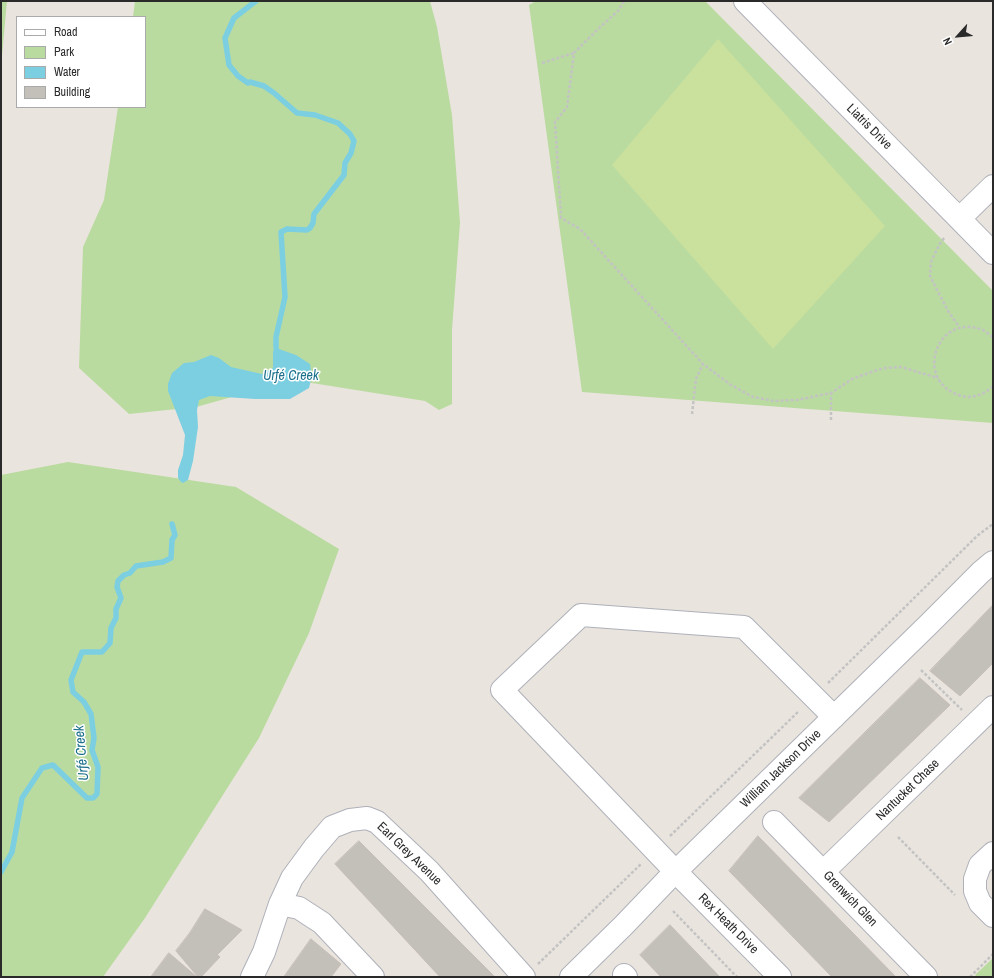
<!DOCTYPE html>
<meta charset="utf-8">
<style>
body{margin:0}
#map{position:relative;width:994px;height:978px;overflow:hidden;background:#eae4de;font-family:"Archivo Narrow",sans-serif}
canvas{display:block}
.frame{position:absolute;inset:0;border:2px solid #2a2a2a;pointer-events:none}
.legend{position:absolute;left:16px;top:16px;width:130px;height:92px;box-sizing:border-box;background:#fff;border:1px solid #aaa;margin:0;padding:5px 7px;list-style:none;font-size:12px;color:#2a2a2a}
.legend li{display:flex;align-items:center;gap:8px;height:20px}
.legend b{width:20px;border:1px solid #aaa}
.north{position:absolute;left:938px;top:16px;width:40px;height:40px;-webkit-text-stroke:3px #fff;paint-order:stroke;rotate:243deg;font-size:11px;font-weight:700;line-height:16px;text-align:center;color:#2a2a2a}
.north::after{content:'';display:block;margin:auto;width:14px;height:18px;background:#2a2a2a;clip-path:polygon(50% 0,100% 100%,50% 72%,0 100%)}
</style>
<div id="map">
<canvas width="994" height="978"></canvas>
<div class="frame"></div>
<ul class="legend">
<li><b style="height:5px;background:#fff"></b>Road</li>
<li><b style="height:11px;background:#badba0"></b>Park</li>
<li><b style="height:11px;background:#7ccfe1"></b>Water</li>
<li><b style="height:11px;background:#c3bfb9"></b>Building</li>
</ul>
<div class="north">N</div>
</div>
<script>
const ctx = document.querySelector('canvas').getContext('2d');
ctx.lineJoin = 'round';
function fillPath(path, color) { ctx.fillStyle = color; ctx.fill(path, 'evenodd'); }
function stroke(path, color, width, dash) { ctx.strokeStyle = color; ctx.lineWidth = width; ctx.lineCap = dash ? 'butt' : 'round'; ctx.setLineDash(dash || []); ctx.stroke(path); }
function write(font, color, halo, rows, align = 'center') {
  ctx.font = font + ' "Archivo Narrow",sans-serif'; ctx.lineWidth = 3; ctx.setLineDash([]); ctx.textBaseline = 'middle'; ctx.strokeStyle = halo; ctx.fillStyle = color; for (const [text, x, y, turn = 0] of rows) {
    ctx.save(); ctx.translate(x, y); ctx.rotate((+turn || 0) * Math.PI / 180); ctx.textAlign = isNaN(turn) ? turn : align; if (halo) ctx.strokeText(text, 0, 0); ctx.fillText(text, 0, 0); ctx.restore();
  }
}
fillPath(new Path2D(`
 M1,1H7L1,67Z
 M135,1H430L437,27L452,115L460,223L452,330V404L439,410L425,401L293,380L196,407L129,414L79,368L83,247L104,200L118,107H145V17H133Z
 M536,1H705L993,291V423L582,392L529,5Z
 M68,462L236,487L339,549L309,633L259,738L145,918L103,977H1V475Z
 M993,958V977H977L975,975Z`), '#badba0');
fillPath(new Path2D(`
 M718,39L885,226L773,349L612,165Z`), '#cae19d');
fillPath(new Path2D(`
 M276,348L296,355L310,364L312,376L309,388L290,399H255L210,396L199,400L197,410L198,427L193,461L188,480L183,483L181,482L178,478V470L183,455L185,435L168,391V384L172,373L184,363L194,362L211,355L219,358L231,367L262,374L273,368V351Z`), '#7ccfe1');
stroke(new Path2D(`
 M256,1L234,18L225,38L229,65L238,76L248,83L250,82L264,86L274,93L297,113L315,115L338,123L350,134L354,141L351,153L345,163L344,175L314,214L313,223L310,228L307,230L287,229L281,232L285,297L276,337V348
 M1,872L12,852L22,798L42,768L53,765L87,798H93L97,794L98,767L92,750L94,738L91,714L84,702L73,692L71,680L82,652H102L110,643L111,628L116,618V609L121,598L117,587L118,581L124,575L130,573L136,566L163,562L171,558L172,540L175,535L172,524`), '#7ccfe1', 5.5);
const building = new Path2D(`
 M993,605V663L960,696L930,671Z
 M920,678L950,705L829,822L799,798Z
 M758,836L896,977H832L729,871Z
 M359,841L495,977H440L335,864Z
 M205,909L242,930L217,955L190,933Z
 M670,925L720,977H661L640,955Z
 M190,933L220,957L201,977H198L176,951Z
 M311,939L341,964L331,977H284Z
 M169,953L197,977H151Z`);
fillPath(building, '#c3bfb9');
stroke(building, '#c6bfb8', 1);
const minor = new Path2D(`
 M745,1L993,253
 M960,218L993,186
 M774,822L926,977
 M993,853L980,865L975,879V891L980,903L993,916
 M823,872L993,707
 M280,904L299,908L322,923L373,977
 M624,975L626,977
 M252,977L264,952L280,904L292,878L314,848L332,827L350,820L367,818L377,822L429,871L524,977
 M571,977L624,925L669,878L928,625L981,572L993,562
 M780,977L676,872L502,690L581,615L744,627L834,717`);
stroke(minor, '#aeb1b9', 24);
stroke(new Path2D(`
 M624,1L618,11L598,29L574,53L567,107L555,122L561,218L580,229L703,364L731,385L753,397L774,401L797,400L831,393L852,379L874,371L885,368L901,367L938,378
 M542,63L574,53
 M944,238L939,245L931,262L930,276L948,311L960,328
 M993,337C990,335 986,332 983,330C936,311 912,383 962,396C973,399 985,394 993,386
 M692,414L696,379L703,364
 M831,420V393
 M921,670L962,710
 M828,683L977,536L993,524
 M670,836L799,711
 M898,837L955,895
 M673,911L737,977
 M538,964L641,864
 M970,977L993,954`), '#c3c3c3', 2.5, [3, 2]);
stroke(minor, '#fff', 22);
write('13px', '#2a2a2a', '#fff', [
 ["Liatris Drive",869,127,45],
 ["William Jackson Drive",781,769,-44],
 ["Nantucket Chase",908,790,-44],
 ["Earl Grey Avenue",409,854,44],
 ["Grenwich Glen",850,899,46],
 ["Rex Heath Drive",728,924,45]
]);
write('italic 14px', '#1c708c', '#fff', [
 ["Urfé Creek",291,376],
 ["Urfé Creek",82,753,-95]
]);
</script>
